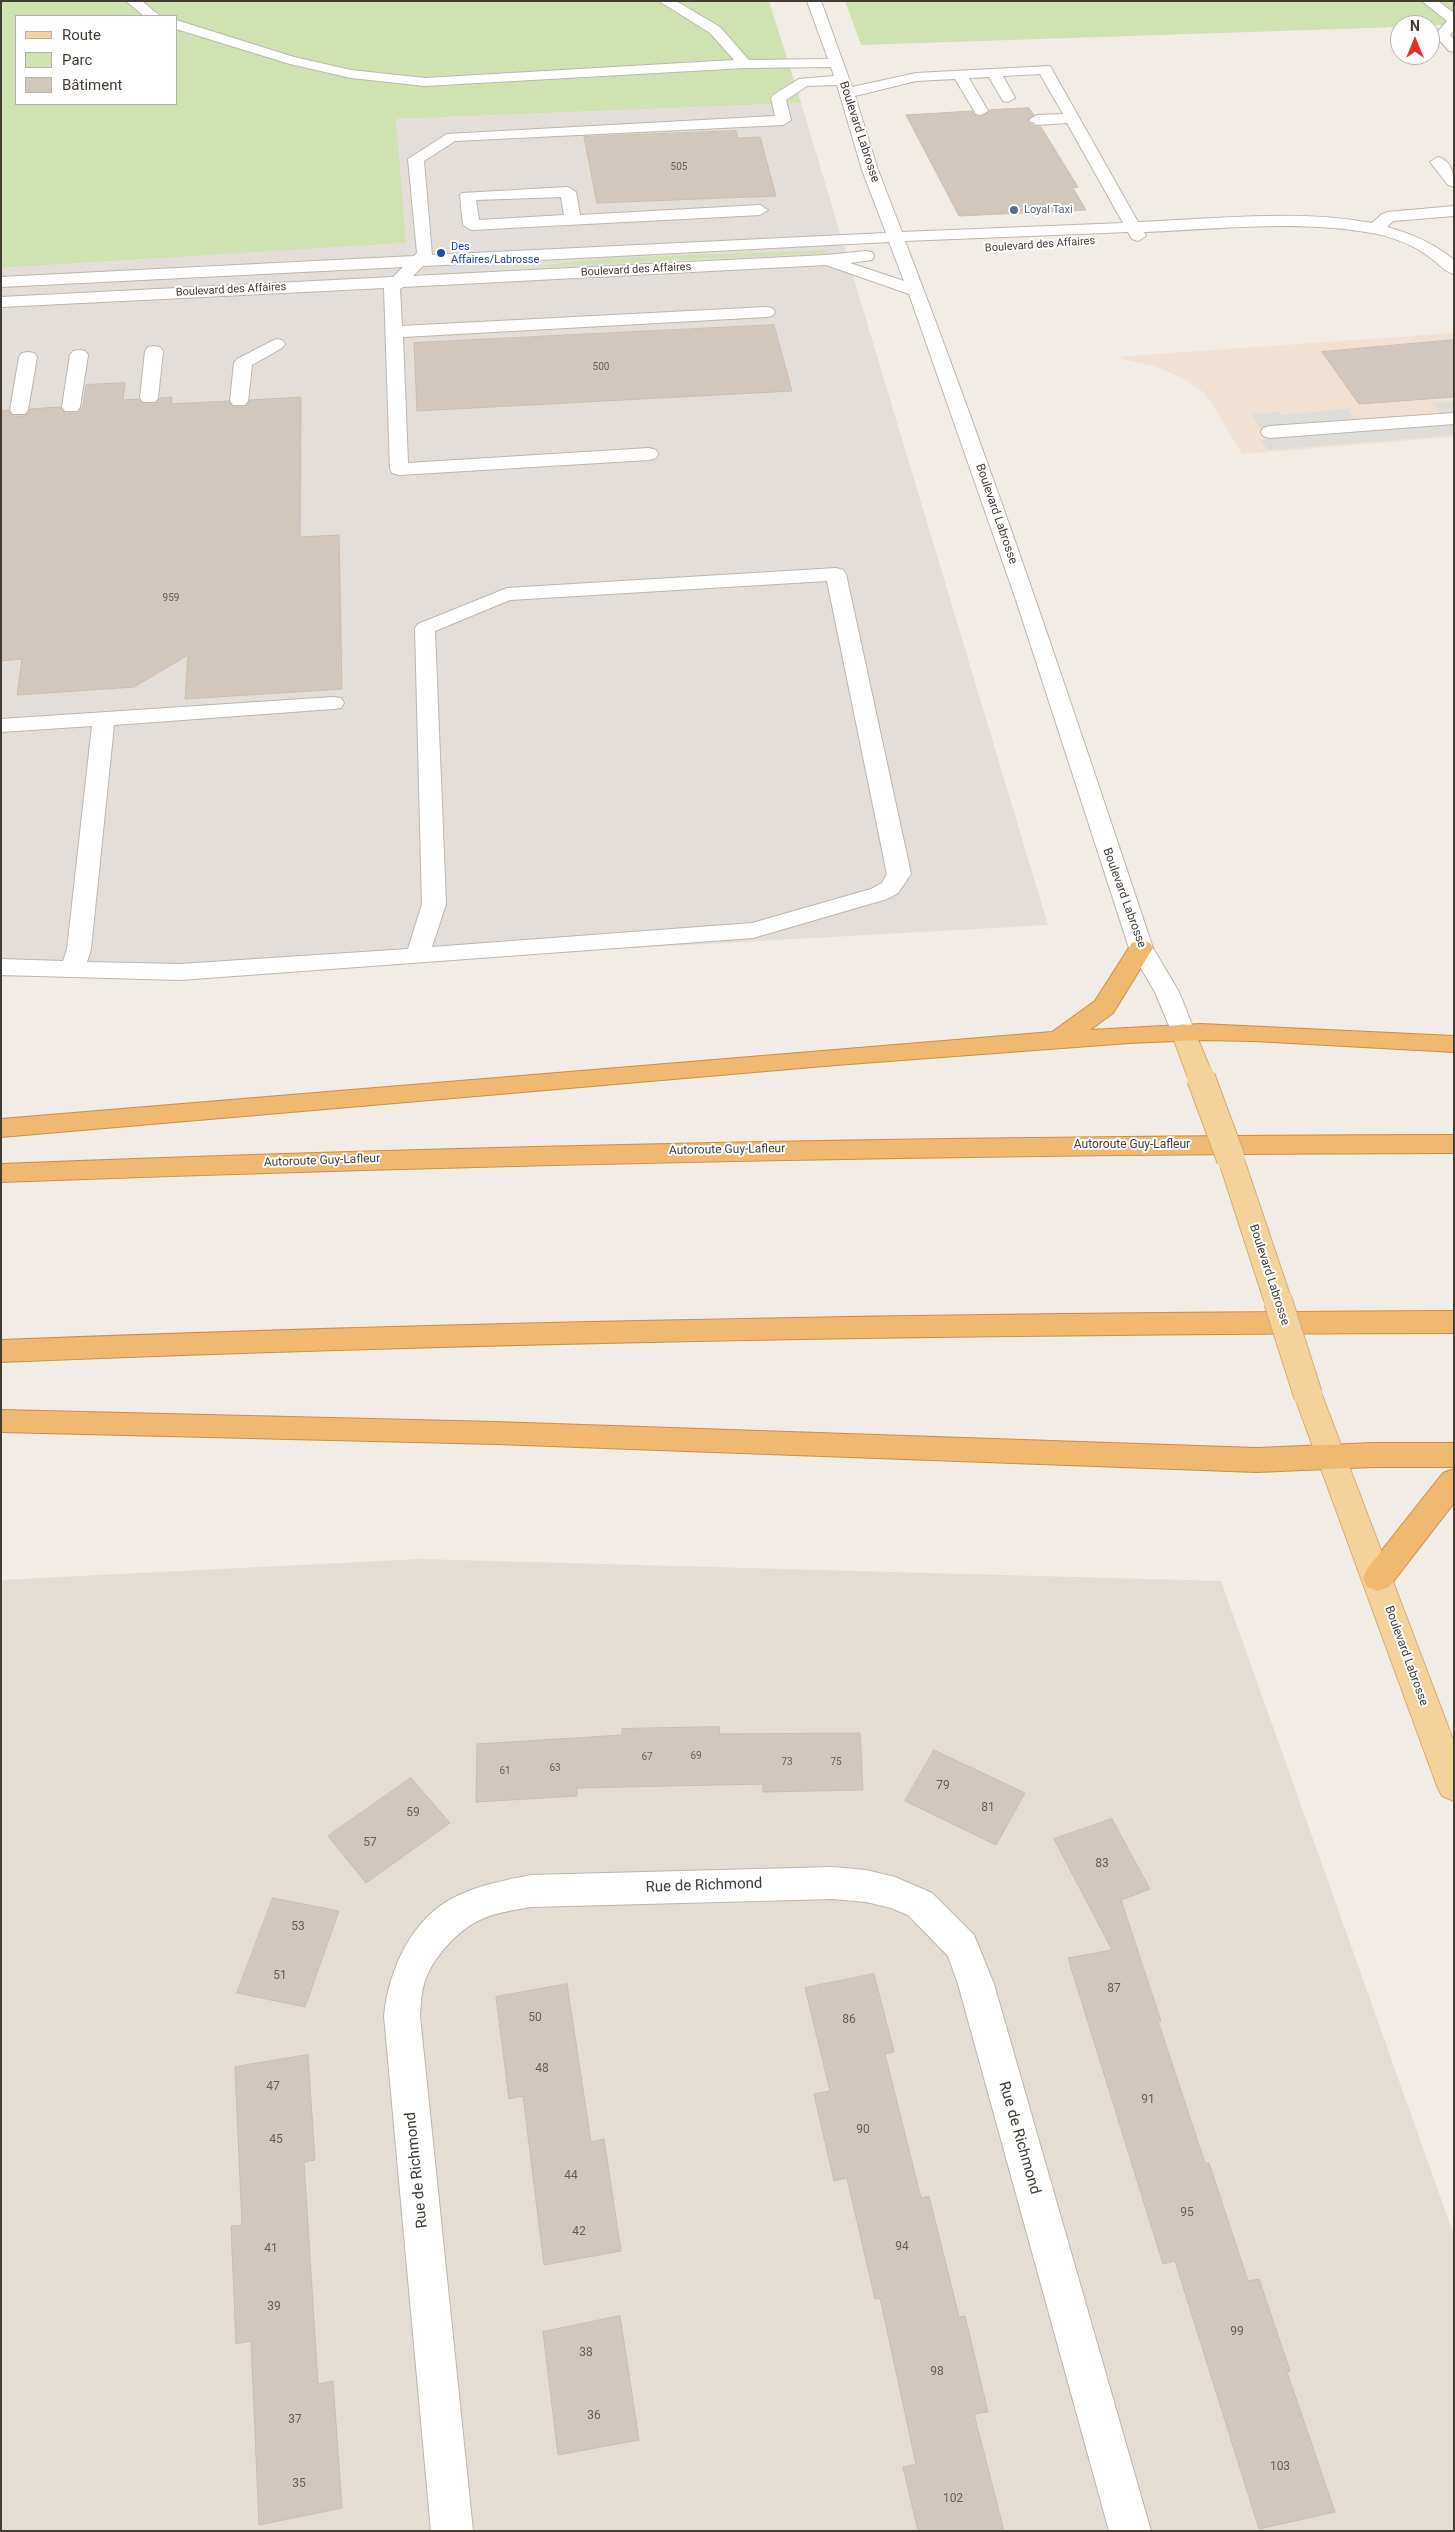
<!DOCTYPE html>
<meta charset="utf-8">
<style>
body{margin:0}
#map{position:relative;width:1455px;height:2532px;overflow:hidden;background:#f1ece5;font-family:Roboto,sans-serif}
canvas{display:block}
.frame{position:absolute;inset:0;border:2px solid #433c35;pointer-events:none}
.legend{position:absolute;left:15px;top:15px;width:162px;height:90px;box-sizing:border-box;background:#fff;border:1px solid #b4b1ae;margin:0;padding:6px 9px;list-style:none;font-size:15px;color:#433c35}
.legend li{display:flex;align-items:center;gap:10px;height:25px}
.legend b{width:25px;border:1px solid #b4b1ae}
.north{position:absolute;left:1390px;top:15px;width:50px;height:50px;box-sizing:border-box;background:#fff;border:1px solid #b4b1ae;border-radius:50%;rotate:0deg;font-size:14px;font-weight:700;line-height:20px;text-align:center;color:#433c35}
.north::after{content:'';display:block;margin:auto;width:18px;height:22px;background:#e53228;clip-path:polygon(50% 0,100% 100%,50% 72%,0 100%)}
</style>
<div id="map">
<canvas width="1455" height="2532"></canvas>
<div class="frame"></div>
<ul class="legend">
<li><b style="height:6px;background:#f4d29b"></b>Route</li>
<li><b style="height:14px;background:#d1e2b2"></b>Parc</li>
<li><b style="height:14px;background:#d1c7bc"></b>Bâtiment</li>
</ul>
<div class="north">N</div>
</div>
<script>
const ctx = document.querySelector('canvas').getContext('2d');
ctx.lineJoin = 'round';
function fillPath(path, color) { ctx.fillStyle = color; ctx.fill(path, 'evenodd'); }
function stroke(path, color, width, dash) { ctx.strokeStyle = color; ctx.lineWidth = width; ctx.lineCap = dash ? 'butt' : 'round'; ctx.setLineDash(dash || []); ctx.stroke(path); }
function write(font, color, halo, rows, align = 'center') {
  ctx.font = font + ' Roboto,sans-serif'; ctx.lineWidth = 4; ctx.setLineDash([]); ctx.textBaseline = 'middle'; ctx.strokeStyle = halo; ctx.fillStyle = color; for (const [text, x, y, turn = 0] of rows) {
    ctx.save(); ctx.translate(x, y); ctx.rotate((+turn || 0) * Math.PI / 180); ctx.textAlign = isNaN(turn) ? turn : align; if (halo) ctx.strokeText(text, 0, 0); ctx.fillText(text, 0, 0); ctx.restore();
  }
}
fillPath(new Path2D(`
 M420,1559L1221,1581L1454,2235V2531H1V1580Z`), '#e4ddd4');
fillPath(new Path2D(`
 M1454,333V437L1242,454L1212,403L1203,392L1181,377L1156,367L1115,357Z`), '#f1e1d2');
fillPath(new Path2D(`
 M801,103L1048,925L417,960L1,977V268L406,243L395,119Z`), '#e3deda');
fillPath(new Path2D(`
 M1,1H769L801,103L396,119L406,243L1,268ZM16,16H176V104H16Z
 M845,1H1454V25H1400V27L861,45Z
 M826,250L827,253L546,267L545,265L610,258Z`), '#d1e2b2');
fillPath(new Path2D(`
 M1454,401V435L1268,450L1261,440L1267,439L1251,414L1279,412L1282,415L1348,409L1359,425L1444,418L1433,403Z`), '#dfddda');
const building = new Path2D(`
 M1029,108L1034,115L1027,121L1036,127H1041L1078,187L1073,188L1086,210L959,216L906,115L972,111L976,116L981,117L990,110Z
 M736,131L738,138L760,137L776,196L597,203L584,137Z
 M774,325L792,391L417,411L414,343Z
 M1454,340V397L1359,404L1322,352Z
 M125,383L123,400L138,399L143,404H155L160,398L172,397V404L228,401L233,407H245L250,400L301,397L300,537L339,535L342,689L185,699L188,655L134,687L17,695L22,659L1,661V411L8,410L13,416H25L30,409L60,407L65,413H77L83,406L86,385Z
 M719,1727L720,1734L860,1733L863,1790L763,1792V1784L577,1788V1796L476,1802L477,1744L622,1735V1729Z
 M934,1750L1025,1793L996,1845L905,1801Z
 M411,1778L450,1823L366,1883L328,1836Z
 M1112,1819L1150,1889L1121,1900L1161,2021H1158L1205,2163H1209L1248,2281L1259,2279L1290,2371L1287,2372L1335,2512L1259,2529L1175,2261L1163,2264L1068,1958L1112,1950L1054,1839Z
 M273,1898L339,1911L305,2007L237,1993Z
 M874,1974L894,2052L885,2054L921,2198L929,2196L959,2317L965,2316L988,2412L974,2414L1004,2531H918L903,2467L916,2464L880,2298L875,2299L847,2178L834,2181L814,2094L830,2091L805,1988Z
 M567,1984L591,2142L604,2139L621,2251L544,2265L523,2096L509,2099L496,1997Z
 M308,2055L315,2160L304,2162L318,2384L333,2381L342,2508L259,2525L251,2341L236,2344L231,2226L242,2225L235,2067Z
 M620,2316L639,2440L558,2455L543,2332Z`);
fillPath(building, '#d1c7bc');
stroke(building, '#cbbeb0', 1);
const minor = new Path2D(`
 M126,1H142L160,16H144Z
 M659,1H676L720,27L749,60L828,59L807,1H821L852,87L916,73L1050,66L1138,222C1215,219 1296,209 1372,223L1382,214L1388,212L1454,206V216L1393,221L1387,227C1412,234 1434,243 1454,260V274C1445,272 1439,264 1432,259C1417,247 1396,238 1377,234C1301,219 1221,229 1144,232L1146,236L1138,241L1132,239L1128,232L905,241C995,474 1074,711 1153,948L1179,992L1195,1032L1192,1038L1183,1040L1174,1038L1155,992L1129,948L1016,600L909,294L826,265L403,287L400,289L402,326L766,307L772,308L775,312L772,316L766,317L403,337L408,463L649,448L656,450L658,454L656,458L649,460L399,475L392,473L390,469L384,288L1,307V297L393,277L403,267L1,287V277L414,256L417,253L408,159L447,134L775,116L771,98L773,95L799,79L834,76L831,67L745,68L425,86L351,78L290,64L176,29V20L294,57L351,70L425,78L734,60L710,33ZM1040,74L1063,114L1037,115L1029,120L1037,125L1067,123L1123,223L902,232L878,170L855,96L916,81L955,79L976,114L981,115L988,111L969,78L989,77L1003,101L1008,102L1015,98L1003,76ZM837,85L862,170L886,233L432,255L424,161L455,141L783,125L791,120L786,100L807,86ZM889,242L904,281L850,263L872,260L874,256L872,252L866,251L826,255L413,276L423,266Z
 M1422,1H1438L1454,13V30L1450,35L1454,39V52L1449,51L1435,35L1447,21Z
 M1438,157C1452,161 1454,174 1454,187L1448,185L1430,162Z
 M568,187L576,192L580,215L760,205L768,210L760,215L471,230L463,225L460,196L462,193ZM561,197L564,215L479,220L476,200Z
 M276,339L282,340L285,344L282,348L252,365L248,401L245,405H233L230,401L234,363L237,359Z
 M154,346L160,347L163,351L158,398L155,402H143L140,398L145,351L148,347Z
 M79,350L85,351L88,355L80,407L77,411H65L62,407L70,355L73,351Z
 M28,352L34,353L37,357L28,410L25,414H13L10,410L19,357L22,353Z
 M1454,413V424L1270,438L1263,436L1261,432L1263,428L1270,426Z
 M836,568L843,570L846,574L911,874L898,893L887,899L753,938L180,980L1,975V959L63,961L67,949L92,726L1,732V719L333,697L341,698L344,703L341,708L333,709L114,725L91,949L87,962L180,964L408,949L422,904L415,628L418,624L507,588ZM827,581L887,874L882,883L871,889L752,923L432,947L446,904L435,631L510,600Z
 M833,1867L866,1870L895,1877L932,1893L974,1935L994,1984L1151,2531H1109L958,1984L948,1956L908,1915L891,1908L866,1902L833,1899L531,1907C515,1910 497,1912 482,1919C460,1928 435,1955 426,1978C421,1990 421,2003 420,2016L473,2531H431L384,2016C389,1969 412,1917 457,1896C480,1885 506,1880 531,1875Z`);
const major = new Path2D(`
 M1183,1024L1192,1026L1195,1032L1214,1078L1210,1084L1201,1087L1192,1084L1188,1078L1171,1032L1174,1026Z
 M1231,1150L1240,1152L1244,1159L1292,1301L1288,1308L1278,1311L1268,1308L1264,1301L1218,1159L1222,1152Z
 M1308,1384L1318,1387L1322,1395L1454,1742V1801L1442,1796L1437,1786L1294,1395L1298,1387Z`);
const highway = new Path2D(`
 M1141,940L1150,943L1153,948L1113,1013L1090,1030L1201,1024L1454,1036V1052L1254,1041L1201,1040L1129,1043L836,1065L1,1137V1119L1052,1032L1095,1001L1132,943Z
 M1454,1135V1153C969,1154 485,1164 1,1182V1164C485,1145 969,1136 1454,1135Z
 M1454,1311V1333C969,1334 485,1342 1,1362V1340C485,1321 969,1313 1454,1311Z
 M1,1410L496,1422L1257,1448L1372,1443H1454V1467H1372L1257,1472L496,1444L1,1432Z
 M1454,1469V1503L1389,1587L1378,1591L1367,1587L1363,1578L1367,1569L1443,1473Z`);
stroke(minor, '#beb6ac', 2);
stroke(major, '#d7ad6d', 2);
stroke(highway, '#ce8d43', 2);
fillPath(minor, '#fff');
fillPath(major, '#f4d29b');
fillPath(highway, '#f0b971');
const majorBridge = new Path2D(`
 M1201,1078L1231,1159
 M1278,1301L1308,1395`);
stroke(majorBridge, '#d7ad6d', 30, []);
stroke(majorBridge, '#f4d29b', 28);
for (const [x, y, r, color] of [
 [1014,210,5,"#5c6f8a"],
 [441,253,5,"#1a4fb4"]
]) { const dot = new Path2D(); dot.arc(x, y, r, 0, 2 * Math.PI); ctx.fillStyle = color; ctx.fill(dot); stroke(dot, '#fff', 2); }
write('10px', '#665f57', null, [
 ["505",679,167],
 ["500",601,367],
 ["959",171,598],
 ["69",696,1756],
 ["67",647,1757],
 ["73",787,1762],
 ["75",836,1762],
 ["63",555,1768],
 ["61",505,1771]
]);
write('11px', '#4e5e75', '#fff', [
 ["Loyal Taxi",1024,210]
], 'left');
write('11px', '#433c35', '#fff', [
 ["Boulevard des Affaires",1040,245,-4],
 ["Boulevard des Affaires",636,270,-3],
 ["Boulevard des Affaires",231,290,-3]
]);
write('11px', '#164399', '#fff', [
 ["Des",451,247],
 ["Affaires/Labrosse",451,260]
], 'left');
write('12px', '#433c35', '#fff', [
 ["Boulevard Labrosse",859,132,72],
 ["Boulevard Labrosse",996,514,71],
 ["Boulevard Labrosse",1124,898,70],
 ["Autoroute Guy-Lafleur",1132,1145],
 ["Autoroute Guy-Lafleur",727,1150,-1],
 ["Autoroute Guy-Lafleur",322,1161,-2],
 ["Boulevard Labrosse",1269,1275,72],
 ["Boulevard Labrosse",1406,1656,70]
]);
write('12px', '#665f57', null, [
 ["79",943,1786],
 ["81",988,1808],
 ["59",413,1813],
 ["57",370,1843],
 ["83",1102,1864],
 ["53",298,1927],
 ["51",280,1976],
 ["87",1114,1989],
 ["50",535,2018],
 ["86",849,2020],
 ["48",542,2069],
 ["47",273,2087],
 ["91",1148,2100],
 ["90",863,2130],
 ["45",276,2140],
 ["44",571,2176],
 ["95",1187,2213],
 ["42",579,2232],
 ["94",902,2247],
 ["41",271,2249],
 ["39",274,2307],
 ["99",1237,2332],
 ["38",586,2353],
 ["98",937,2372],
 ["36",594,2416],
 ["37",295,2420],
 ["103",1280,2467],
 ["35",299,2484],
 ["102",953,2499]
]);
write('15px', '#433c35', '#fff', [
 ["Rue de Richmond",704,1886,-2],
 ["Rue de Richmond",1019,2138,74],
 ["Rue de Richmond",417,2170,-96]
]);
</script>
